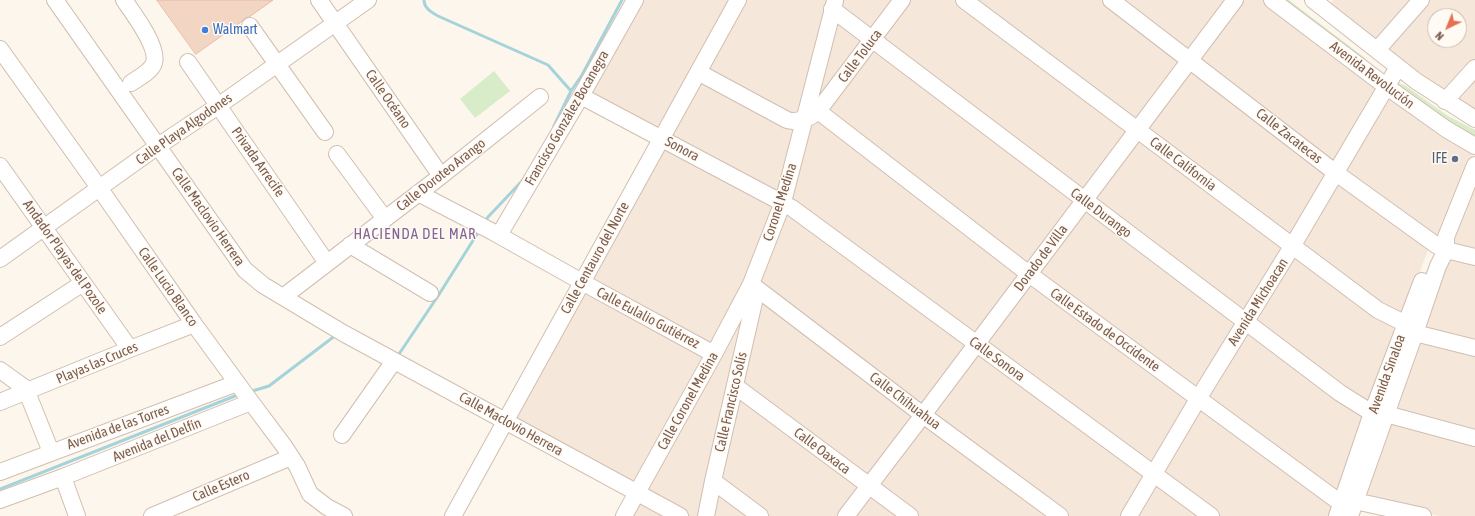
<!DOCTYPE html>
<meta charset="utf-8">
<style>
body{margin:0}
#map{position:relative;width:1475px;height:516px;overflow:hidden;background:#fdf6ec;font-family:"Asap Condensed",sans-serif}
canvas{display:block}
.north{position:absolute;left:1427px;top:8px;width:40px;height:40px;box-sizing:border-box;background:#fffaf3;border:1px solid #cabbb1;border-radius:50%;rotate:223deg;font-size:11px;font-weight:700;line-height:16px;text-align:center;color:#7a5c4d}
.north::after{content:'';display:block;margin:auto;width:14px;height:18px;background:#e76f51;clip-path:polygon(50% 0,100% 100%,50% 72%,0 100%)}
</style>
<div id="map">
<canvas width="1475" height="516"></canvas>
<div class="north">N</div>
</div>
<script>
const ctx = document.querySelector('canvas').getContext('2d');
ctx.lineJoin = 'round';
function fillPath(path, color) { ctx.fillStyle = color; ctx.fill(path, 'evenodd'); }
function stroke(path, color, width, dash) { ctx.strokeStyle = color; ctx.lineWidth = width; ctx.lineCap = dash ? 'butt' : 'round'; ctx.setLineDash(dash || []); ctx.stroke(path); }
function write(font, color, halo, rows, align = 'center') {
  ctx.font = font + ' "Asap Condensed",sans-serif'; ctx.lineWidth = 3; ctx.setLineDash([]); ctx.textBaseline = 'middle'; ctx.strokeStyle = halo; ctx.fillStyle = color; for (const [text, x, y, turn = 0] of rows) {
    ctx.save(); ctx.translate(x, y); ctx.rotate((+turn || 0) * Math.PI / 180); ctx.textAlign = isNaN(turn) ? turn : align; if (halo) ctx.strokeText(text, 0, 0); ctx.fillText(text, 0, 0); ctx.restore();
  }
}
fillPath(new Path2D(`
 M639,0H733L660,133L586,95Z
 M742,0H831L802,115L794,118L703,71Z
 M839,0H898L871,35L836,8Z
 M907,0H958L1132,130L1083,196L877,39Z
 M969,0H1105L1185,61L1136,124Z
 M1117,0H1231L1190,55Z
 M1241,0H1263L1381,90L1335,168L1196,59Z
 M1333,0H1417L1378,45L1329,5Z
 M1427,0H1475V63L1446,94L1384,49ZM1435,16H1459V40H1435Z
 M833,15L866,41L813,111Z
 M873,45L1079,202L1029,269L822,111Z
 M1191,64L1331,174L1292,240L1142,128Z
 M1475,73V112L1452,99Z
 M699,77L796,125L780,197L666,136Z
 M1387,94L1474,152L1442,232L1434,239L1341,172Z
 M817,117L1025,275L976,339L787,200L807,121Z
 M1139,134L1287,247L1245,316L1089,200Z
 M662,142L778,203L747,282L713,349L587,281Z
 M1337,178L1430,245L1402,318L1298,245Z
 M1475,181V253L1451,247V238Z
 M1085,206L1241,322L1197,394L1035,273Z
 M785,207L971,345L922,410L755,283Z
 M1294,251L1399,325L1369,407L1250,321Z
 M1450,254L1475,260V344L1423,331Z
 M1030,279L1193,399L1153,469L982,343Z
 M584,287L709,355L636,488L510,420Z
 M753,289L703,516H687L642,491Z
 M759,295L918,416L868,481L739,384Z
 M1247,327L1366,414L1338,497L1203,398Z
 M1420,338L1475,351V434L1393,412Z
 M978,349L1150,476L1125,516H1066L928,414Z
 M737,392L864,487L841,516H765L716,479Z
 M1199,404L1336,503L1331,516H1216L1160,474Z
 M1390,419L1475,442V516H1439L1362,499Z
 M924,420L1054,516H916L874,485Z
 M1156,480L1204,516H1133Z
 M716,487L753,516H710Z
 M869,491L903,516H850Z
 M639,497L672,516H628Z`), '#f5e8da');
fillPath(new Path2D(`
 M1280,0H1289L1365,58L1367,62Z
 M494,71L510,91L475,118L460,99Z
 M1399,83L1406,86L1448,116L1475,130V141L1397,85Z`), '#d8ecc9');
stroke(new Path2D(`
 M424,0C424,8 431,12 438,16L548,65L571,91L554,126
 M571,91L582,75L622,0
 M484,223L488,217L522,181
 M397,357L438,296L479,231
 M249,392L269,386L336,335
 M0,489L240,394`), '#a5d3da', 3);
const building = new Path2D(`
 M157,0H273L249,17L245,18L241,22L196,54Z`);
fillPath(building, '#f3d5c3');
stroke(building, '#e6bba3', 1);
const minor = new Path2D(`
 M55,0L245,270L263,285L343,333L680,516
 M124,0C133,13 159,47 154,63C151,72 138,78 131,83
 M319,0L441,176
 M964,0L1378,310L1406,324
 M1111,0L1336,173L1436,245L1446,250L1475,257
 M1272,0L1387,87L1446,129L1475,146
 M1313,0L1416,81L1475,119
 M832,9L1340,393L1372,413
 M250,26L325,132
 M0,49L100,189L194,324L251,402L284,446L297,466L310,494L327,507L344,516
 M1377,50L1421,0
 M188,62L327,263
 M698,72L787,120C796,123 811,118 818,111L1029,274L1342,504L1355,501L1423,516
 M581,96L792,208L1211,516
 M1445,101L1475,68
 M818,111L902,0
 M337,154L385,219
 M0,166L130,349
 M418,193L493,232L582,282L714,354
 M499,235L581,96L635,0
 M350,245L430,293
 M0,259L158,146L218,106L368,0
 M751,284L923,415L1060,516
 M283,297L441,176L540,97
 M1415,333L1475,348
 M0,337L83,283
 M0,370L25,388L27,392L51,452
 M735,386L910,516
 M0,402L130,349L194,324
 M1386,414L1475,438
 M342,435L394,361
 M0,472L237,383
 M63,477L77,516
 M713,481L760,516
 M0,500L63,477L251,402
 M152,516L291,457
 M453,516L738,0
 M624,516L714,354L751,284L783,202L835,1
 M706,516L713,481L757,289
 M846,516L923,415L1235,0
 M1129,516L1198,399L1293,245L1398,67
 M1337,516L1372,413L1422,281
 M1350,516L1415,333L1438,266L1446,250V237L1475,165`);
stroke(minor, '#d1beb0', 18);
stroke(minor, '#fff', 16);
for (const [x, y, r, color] of [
 [205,30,4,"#3f7fe0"],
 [1455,159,4,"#5c6f8a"]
]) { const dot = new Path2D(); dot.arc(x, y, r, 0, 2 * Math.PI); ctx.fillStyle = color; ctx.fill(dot); stroke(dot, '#fffaf3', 1.5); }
write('14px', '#366cbe', '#fffaf3', [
 ["Walmart",213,30]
], 'left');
write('14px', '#7a5c4d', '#fffaf3', [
 ["Calle Toluca",860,56,-53],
 ["Avenida Revolución",1372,75,37],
 ["Calle Océano",388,99,55],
 ["Francisco González Bocanegra",567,118,-60],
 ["Calle Playa Algodones",184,129,-35],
 ["Calle Zacatecas",1289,136,38],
 ["Sonora",682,149,28],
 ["Privada Arrecife",258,162,55],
 ["Calle California",1183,164,37],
 ["Calle Doroteo Arango",441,175,-38],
 ["Coronel Medina",780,202,-72],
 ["Calle Durango",1101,213,37],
 ["Calle Maclovio Herrera",208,217,55],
 ["Andador Playas del Pozole",65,257,55],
 ["Calle Centauro del Norte",595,258,-61],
 ["Dorado de Villa",1041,258,-53],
 ["Calle Lucio Blanco",168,287,55],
 ["Avenida Michoacan",1258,302,-58],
 ["Calle Eulalio Gutiérrez",648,318,28],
 ["Calle Estado de Occidente",1105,330,36],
 ["Calle Sonora",997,359,36],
 ["Playas las Cruces",97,363,-23],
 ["Avenida Sinaloa",1387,374,-70],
 ["Calle Coronel Medina",688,401,-61],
 ["Calle Chihuahua",905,401,37],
 ["Calle Francisco Solís",731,402,-77],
 ["Calle Maclovio Herrera",511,424,29],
 ["Avenida de las Torres",118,427,-20],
 ["Avenida del Delfín",157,440,-22],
 ["Calle Oaxaca",822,451,37],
 ["Calle Estero",221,486,-23]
]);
write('14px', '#4e5e75', '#fffaf3', [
 ["IFE",1447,159]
], 'right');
ctx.letterSpacing = '1px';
write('15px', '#846695', '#fffaf3', [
 ["HACIENDA DEL MAR",415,234]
]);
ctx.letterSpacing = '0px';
</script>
